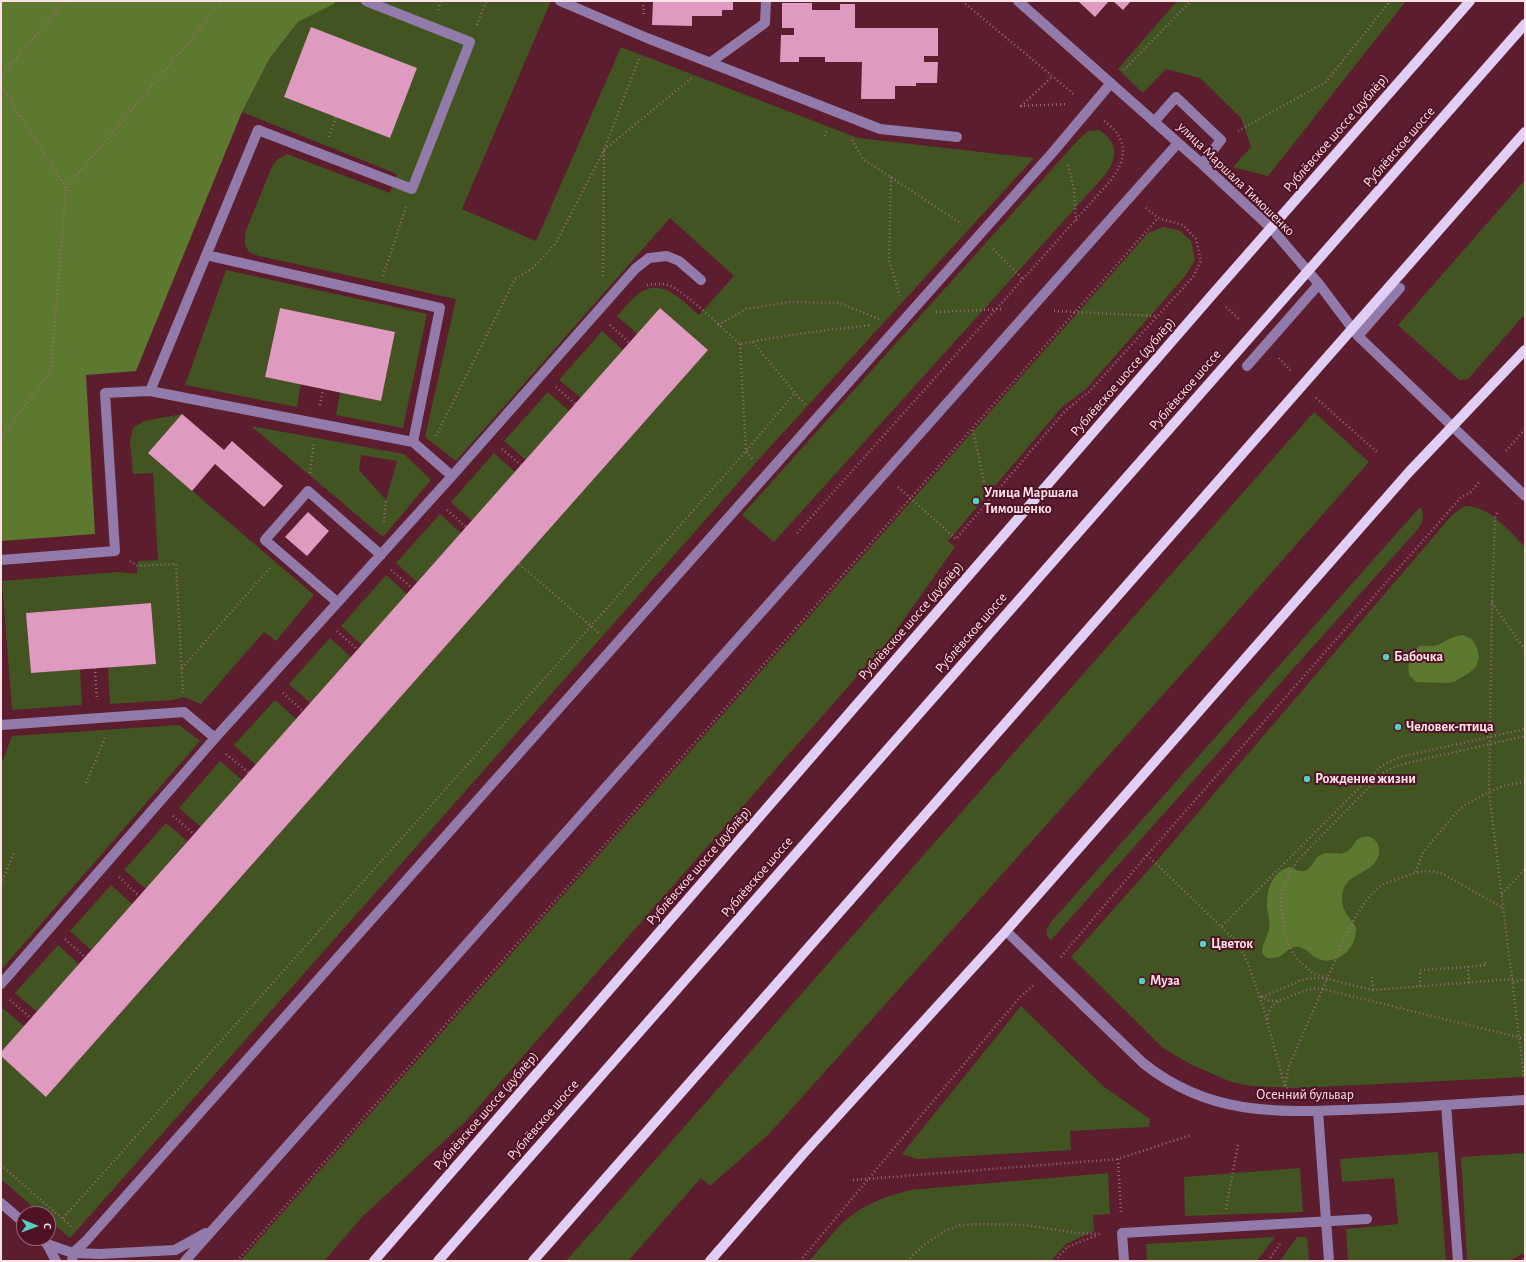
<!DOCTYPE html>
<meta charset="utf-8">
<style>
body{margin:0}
#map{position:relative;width:1526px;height:1262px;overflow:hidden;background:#5c1d2f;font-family:"Alegreya Sans",sans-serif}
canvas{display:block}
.frame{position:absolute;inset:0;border:2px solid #fce2e6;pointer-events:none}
.north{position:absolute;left:16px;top:1206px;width:40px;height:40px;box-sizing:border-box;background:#501225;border:1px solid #956572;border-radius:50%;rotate:91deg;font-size:11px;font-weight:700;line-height:16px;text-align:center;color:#fce2e6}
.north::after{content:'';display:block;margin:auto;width:14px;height:18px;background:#57cec2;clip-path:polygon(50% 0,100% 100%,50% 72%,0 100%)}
</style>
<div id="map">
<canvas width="1526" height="1262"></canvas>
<div class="frame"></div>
<div class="north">С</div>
</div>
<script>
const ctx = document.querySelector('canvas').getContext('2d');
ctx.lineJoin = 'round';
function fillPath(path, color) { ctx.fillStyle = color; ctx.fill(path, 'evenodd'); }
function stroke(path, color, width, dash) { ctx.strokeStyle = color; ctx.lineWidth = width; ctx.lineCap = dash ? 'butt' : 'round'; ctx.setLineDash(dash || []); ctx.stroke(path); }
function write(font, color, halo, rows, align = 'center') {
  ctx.font = font + ' "Alegreya Sans",sans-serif'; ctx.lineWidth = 4; ctx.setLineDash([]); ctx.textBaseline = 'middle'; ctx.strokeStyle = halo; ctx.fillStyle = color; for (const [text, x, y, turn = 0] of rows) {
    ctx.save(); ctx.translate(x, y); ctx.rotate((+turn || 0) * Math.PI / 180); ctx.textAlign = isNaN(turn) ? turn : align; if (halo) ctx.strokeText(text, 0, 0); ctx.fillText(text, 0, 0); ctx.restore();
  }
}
fillPath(new Path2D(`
 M336,1H548L550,3L462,209L536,241L621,47L858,138L1034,158L761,457L70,1238L48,1220V1214H41L1,1179V1056L47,1096L707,350L660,308L637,334L617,316C624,309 630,300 638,294C661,276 683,301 699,315L734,276L670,218L456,461L425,437L456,299L259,256L249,252L245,245V233L272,166L278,159L287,154L390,193L397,174L242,112L270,58L298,22L334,4Z
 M1177,1H1406L1268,176L1233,167L1251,147L1241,118L1200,78L1166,69L1143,93L1118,69Z
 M1099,130C1118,142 1118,157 1106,174L774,542L742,515L1078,140L1088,131Z
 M1525,180V314L1468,379L1459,380L1398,325Z
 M1163,227L1179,230L1191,241L1195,260L1186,275L1086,389L1062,407L948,541L955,547L890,639L467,1120L363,1216L324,1261H240L1148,233Z
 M226,270L427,314L403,428L336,415L340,392L381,401L395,332L280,308L265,377L301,384L297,407L185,385Z
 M602,331L623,350L581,398L559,380Z
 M548,392L569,411L526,460L504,441Z
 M1314,412L1369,462L1197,657L769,1134L710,1186L701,1178L628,1261H566Z
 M182,414L148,453L314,595L276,641L264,632L201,704L184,697L172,700L110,704L108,667L156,664L151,603L27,613L31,673L80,669L82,705L12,710L2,581L118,572L137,574L138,561L158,560L153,473L133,474L130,441L133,428L144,421Z
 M251,426L404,454L431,480L383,537ZM361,455L397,461L386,500L359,470Z
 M494,453L515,472L472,521L451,502Z
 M1465,506C1490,506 1509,531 1525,547V1077L1297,1088L1252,1086L1231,1082L1190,1064L1163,1048L1071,957L1160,857L1452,515Z
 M1420,507C1425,515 1423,522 1418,529L1051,940L1047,936V928L1051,922Z
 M440,514L461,533L417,582L396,563Z
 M386,575L407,594L362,645L341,626Z
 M330,638L351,657L310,703L289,684Z
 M275,700L296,719L256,765L234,745Z
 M179,725L200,741L1,970V765L12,736Z
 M220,761L242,780L201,827L179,808Z
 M166,823L187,841L146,889L124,870Z
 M111,885L132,904L91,950L70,931Z
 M58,945L79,964L37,1012L15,993Z
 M1021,1006L1103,1086L1150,1119L1149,1127L1070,1131L1071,1150L917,1159L902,1154Z
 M2,1008L24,1026L1,1052V1009Z
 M1438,1152L1446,1261H1348L1346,1229L1398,1224L1394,1178L1342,1182L1340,1159Z
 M1525,1153V1253L1508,1261H1467L1461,1157Z
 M1300,1168L1303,1212L1185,1216L1184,1177Z
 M1108,1173L1110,1214L1093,1215L1094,1231L1066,1244L1051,1261H809C824,1245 838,1224 856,1212C873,1201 891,1195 910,1190Z
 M1275,1237L1257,1261H1147L1146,1244Z
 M1297,1237H1307L1309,1261H1280Z`), '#415422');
fillPath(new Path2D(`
 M1,1H336L334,4L298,22L270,58L242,112L136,371L86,375L95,534L1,541Z
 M1463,635L1472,639L1477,648L1479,658L1476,667L1469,673L1454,682L1445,683L1416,682L1409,675C1408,665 1409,651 1421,646C1426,645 1432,647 1437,645C1447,641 1452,636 1463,635Z
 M1367,836C1373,838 1378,841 1379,848C1381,870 1354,872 1346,884C1340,893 1341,908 1348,916C1355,926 1359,926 1354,940C1350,954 1333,965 1318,959C1309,955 1304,943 1291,948C1288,949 1285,953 1282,955C1278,958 1272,958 1267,958L1262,953C1262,944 1267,938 1269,929C1271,920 1266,911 1267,901C1268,885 1274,872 1289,867C1294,869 1299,872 1304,871C1312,869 1313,860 1319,856C1328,849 1340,858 1349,850C1357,844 1353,838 1367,836Z`), '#5d782f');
fillPath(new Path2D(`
 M653,1H733V10H722V16H692V26L652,25Z
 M1078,1H1109L1095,17Z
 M1113,1H1131L1123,10Z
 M782,3H812V10H840V4H855V28H938V56H924V62H938L937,83H916V86H895V99H861L862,62H825V57H799V62H780L781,35H794V28H782Z
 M311,27L417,68L390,138L284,97Z
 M280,308L395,332L381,401L265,377Z
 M660,308L708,350L46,1097L1,1056V1052Z
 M182,414L224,450L232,441L283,486L264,507L215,464L192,491L148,453Z
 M308,512L329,531L307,556L285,537Z
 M151,603L156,664L31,673L26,613Z`), '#df9abf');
stroke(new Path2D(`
 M643,1L644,16
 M962,1L1075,95
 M438,10L441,1
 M477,25L486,1
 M1124,70L1191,1
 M1,76L65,1
 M1,85L66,188L51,370L1,438
 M1020,106L1068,104
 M1021,106L1053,76
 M1238,131L1326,82L1390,1
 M825,136L827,129
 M329,137L336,117
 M852,140L863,159L962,224
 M604,150L693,77
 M1068,165L1074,189L1076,221
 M891,177L889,260L900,296
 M66,188L223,1
 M993,249L1023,279
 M383,276L406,207
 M603,276L604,151
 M647,285C654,284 661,283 668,285C684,290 726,332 740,344C784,335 827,330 872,325
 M1226,307L1240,320
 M1054,311L1157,316
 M936,312L1003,309
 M610,325L630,343
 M718,325L746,309L790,302L839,303L879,319
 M753,342L795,393L805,404
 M740,344L746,451L754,461
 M1279,358L1291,371
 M556,387L575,404
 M1316,398L1377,452
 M320,405L323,389
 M1525,408V411
 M973,430L988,500
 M436,436L515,279L533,268L556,243L604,150L640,56
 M502,449L521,465
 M1506,451L1525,429
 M310,473L314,442
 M898,487L956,539L1066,410L1089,392L1193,277L1201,261L1196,239L1183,225L1158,218L1146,208
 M447,510L466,527
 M1497,513L1495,518L1492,603L1489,792L1524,1077
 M384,522L386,500
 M797,533L1112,179C1123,163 1128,149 1116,132C1113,128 1108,124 1104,121
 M130,561L138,566L176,564L183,693
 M519,564L600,634
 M391,570L412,588
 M1492,603L1525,650
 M337,631L358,650
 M95,668L97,700
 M182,668L270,568
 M283,693L303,711
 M226,754L249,773
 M86,783L105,738
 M173,816L194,834
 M1147,855L1237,942L1247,961L1263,1007L1285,1086L1288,1088
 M1416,872L1422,854L1454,815L1465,805L1489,792L1503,786L1518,783H1525
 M119,877L139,896
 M1,884L14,853
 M1502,894L1525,869
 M1222,926L1381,766L1400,757L1525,729
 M65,939L85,957
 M1061,957L1147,855L1449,511L1461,497L1470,493L1480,481
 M1372,977L1373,990
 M1513,979L1373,990L1335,981L1314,974L1299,961L1291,950L1285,932L1281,906L1282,893L1290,872L1298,860L1383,773L1392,768L1403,764L1525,736
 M1513,982L1525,979
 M1469,983L1468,967L1486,965L1485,962
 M1420,986V970L1468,967
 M1261,996C1275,1008 1292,994 1307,990C1312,988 1318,989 1323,989L1525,1039
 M1262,997L1302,980L1313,978L1327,979C1340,951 1357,900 1384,884C1390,881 1398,879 1404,877C1418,871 1428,869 1443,874L1503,908
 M10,1000L31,1018
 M1268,1019C1268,1010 1272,1005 1279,1001
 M1285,1086L1289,1066L1327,979
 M1118,1159L1121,1214
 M1,1165L73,1228
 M853,1180L1118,1159L1191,1135
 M1226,1209L1238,1144
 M63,1218L591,626L746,451L795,393
 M1,1259L3,1261
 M237,1261L1158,218
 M800,1261L1020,997L1034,985
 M907,1261L924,1245L945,1231L961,1225L983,1224L1025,1225L1077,1233L1100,1234
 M1055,1261L1067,1247L1098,1235
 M1268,1261L1280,1244
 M1519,1261L1525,1258`), '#9a6a76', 2.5, [1, 3]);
stroke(new Path2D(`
 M560,1L647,38L880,129L957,137
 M1018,1L1202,164L1271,228L1319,284L1358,336L1525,496
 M711,62L765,23L766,1
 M1154,122L1176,97L1221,140L1202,164
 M206,255L440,308L413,442L452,476
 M1358,336L1400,288
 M1247,366L1319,284
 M150,391L258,130L412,189L470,42L366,1
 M1,560L115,551L105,393L150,391L413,442
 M337,602L265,540L308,491L381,555
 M1,725L184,712L215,738
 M1006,931L1143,1063C1213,1119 1284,1112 1368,1109C1420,1107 1473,1103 1525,1100
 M1,984L215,738L452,476L635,269L649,258L667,256L679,261L701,280
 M1446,1105L1458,1261
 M1318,1111L1329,1261
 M1,1203L24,1223
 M40,1238L47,1244L56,1261
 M47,1244L73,1253L100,1254L175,1250L206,1233
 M72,1261L73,1253L86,1241L1053,152L1111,83
 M185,1261L1178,143
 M1124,1261L1122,1233L1367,1219`), '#927bab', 10);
stroke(new Path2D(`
 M374,1261L1212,295L1470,1
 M438,1261L1525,24
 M533,1261L1525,132
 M710,1261L803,1154L1006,931L1409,472L1525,350`), '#e0cef5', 10);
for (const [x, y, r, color] of [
 [976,501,4,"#57cec2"],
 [1386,657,4,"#57cec2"],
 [1398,727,4,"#57cec2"],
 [1307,779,4,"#57cec2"],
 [1203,944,4,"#57cec2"],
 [1142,981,4,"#57cec2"]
]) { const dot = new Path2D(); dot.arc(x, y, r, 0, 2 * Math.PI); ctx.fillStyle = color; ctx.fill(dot); stroke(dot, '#501225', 1.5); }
write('14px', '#fce2e6', '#501225', [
 ["Рублёвское шоссе (дублёр)",1336,133,-49],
 ["Рублёвское шоссе",1399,147,-49],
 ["улица Маршала Тимошенко",1236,179,44],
 ["Рублёвское шоссе (дублёр)",1123,377,-49],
 ["Рублёвское шоссе",1185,390,-49],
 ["Рублёвское шоссе (дублёр)",911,621,-49],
 ["Рублёвское шоссе",971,633,-49],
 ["Рублёвское шоссе (дублёр)",699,866,-49],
 ["Рублёвское шоссе",757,877,-49],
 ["Осенний бульвар",1305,1095],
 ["Рублёвское шоссе (дублёр)",486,1111,-49],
 ["Рублёвское шоссе",543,1120,-49]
]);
write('bold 14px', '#fce2e6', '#501225', [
 ["Улица Маршала",984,493],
 ["Тимошенко",984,509],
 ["Бабочка",1394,657],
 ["Человек-птица",1406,727],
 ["Рождение жизни",1315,779],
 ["Цветок",1211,944],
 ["Муза",1150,981]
], 'left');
</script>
